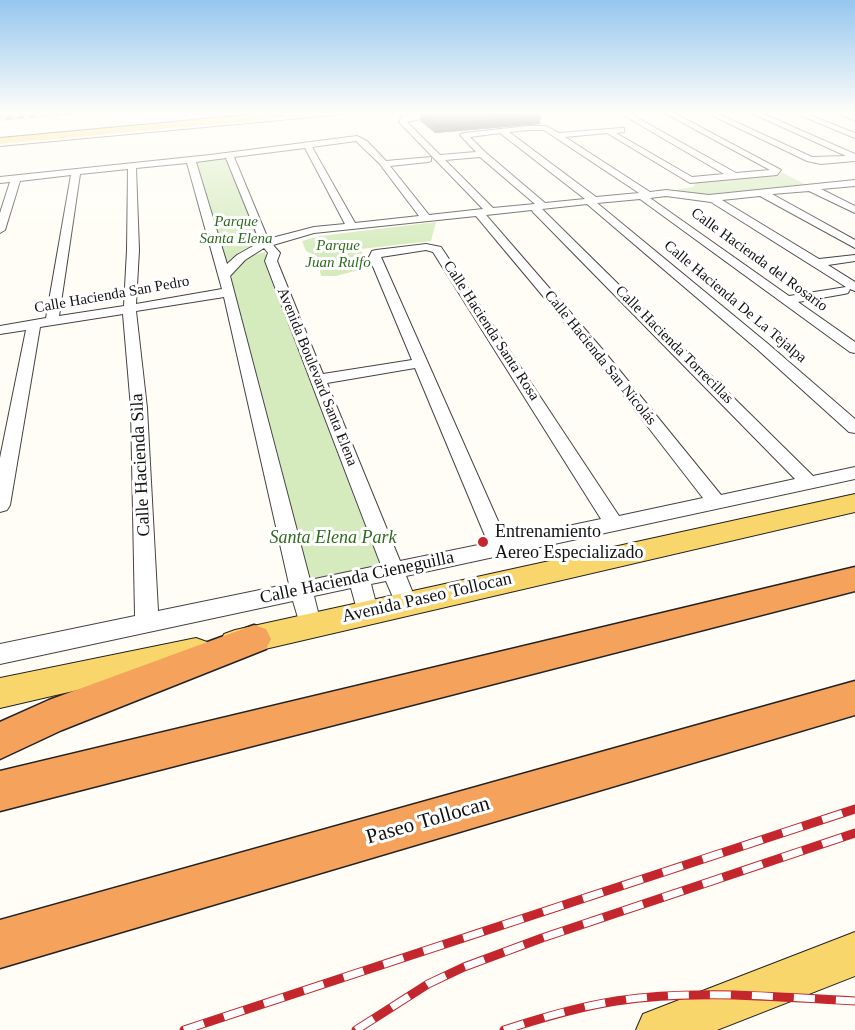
<!DOCTYPE html>
<meta charset="utf-8">
<style>
body{margin:0}
canvas{display:block;background:#fffdf5}
</style>
<canvas width="855" height="1030"></canvas>
<script>
const ctx = document.querySelector('canvas').getContext('2d');
ctx.lineJoin = 'round';
function fillPath(path, color) { ctx.fillStyle = color; ctx.fill(path, 'evenodd'); }
function stroke(path, color, width, dash) { ctx.strokeStyle = color; ctx.lineWidth = width; ctx.lineCap = dash ? 'butt' : 'round'; ctx.setLineDash(dash || []); ctx.stroke(path); }
function write(font, color, halo, rows, align = 'center') {
  ctx.font = font + ' "Times New Roman",serif'; ctx.lineWidth = 6; ctx.setLineDash([]); ctx.textBaseline = 'middle'; ctx.strokeStyle = halo; ctx.fillStyle = color; for (const [text, x, y, turn = 0] of rows) {
    ctx.save(); ctx.translate(x, y); ctx.rotate((+turn || 0) * Math.PI / 180); ctx.textAlign = isNaN(turn) ? turn : align; if (halo) ctx.strokeText(text, 0, 0); ctx.fillText(text, 0, 0); ctx.restore();
  }
}
fillPath(new Path2D(`
 M227,158L262,240L241,251L223,265L214,219L196,162Z
 M783,173L807,185L707,196L675,190L693,187L695,182Z
 M436,222L431,241L361,249L366,268L336,276H321L317,256L306,251L302,241L320,236Z
 M265,252L381,565L308,582L281,466L231,278L233,268L250,256Z`), '#d5ebbd');
const minor = new Path2D(`
 M335,112H366L0,146V142Z
 M431,112H452L407,122L440,155L476,152L460,135L464,133L528,126H546L559,133L621,128H624V132L616,133L692,177L724,174L618,112H627L736,173L770,170L663,112H672L781,170L777,175L690,183L607,133L565,137L650,192L666,190L709,195L855,180V186L821,189L855,206V213L809,191L772,194L855,240V248L760,196L722,200L819,259L855,255V261L828,265L855,282V291L850,289L848,293L844,294L798,302L855,342V353L850,352L640,199L597,203L767,343L855,419V433L849,432L757,349L587,204L542,209L813,476L855,467V479L406,576L417,603L414,609L406,612L398,609L386,581L371,584L378,611L375,617L367,620L359,617L351,588L314,596L321,624L318,631L310,633L302,631L293,601L0,664V644L135,616L131,408L123,314L40,327L10,505L7,510L0,512V458L26,330L0,334V326L46,318L71,175L20,181L5,230L0,233V213L10,182L0,183V177L210,155L357,136L367,141L386,161L431,157V161L428,162L390,166L429,215L483,209L399,122L402,116ZM528,130H544L639,193L596,197L509,132ZM500,133L585,199L545,203L485,152L470,137ZM356,141L379,163L419,216L355,223L312,147ZM305,148L345,224L314,227L268,239L234,157ZM480,157L535,204L493,208L445,160ZM226,158L260,242L237,255L227,264L196,162ZM187,163L222,289L136,304L139,250L136,168ZM128,169L127,250L124,306L59,316L80,174ZM666,196L711,202L846,287L789,296L650,198ZM532,210L533,212L795,479L721,495L603,350L486,215ZM476,216L593,356L703,498L619,516L441,247L426,244L376,250L372,251L369,257L412,360L323,374L277,261L280,253L273,245L314,233ZM264,248L268,253L265,261L381,565L310,580L230,276L245,260ZM426,250L433,252L601,519L506,539L381,257ZM224,297L289,584L158,611L147,408L136,311ZM415,368L488,543L400,561L327,383Z
 M705,112H714L812,157L846,156L749,112H759L855,154V161L821,164L807,161Z
 M792,112H802L855,133V138Z
 M835,112H845L855,116V121Z`);
const major = new Path2D(`
 M50,112L45,115L0,119V113Z
 M281,112H320L315,115L0,144V138Z
 M855,494V512L235,656L224,652L220,643L224,634L235,630Z
 M196,638L207,642L211,651L207,660L0,708V678Z
 M855,932V976L717,1030H636L643,1014Z`);
const highway = new Path2D(`
 M855,567V591L0,811V771Z
 M254,625L266,629L271,639L266,649L62,730L0,759V722L49,700Z
 M855,681V715L0,968V920Z`);
stroke(minor, '#444', 2);
stroke(major, '#222', 2);
stroke(highway, '#222', 3);
fillPath(minor, '#fff');
fillPath(major, '#f9d66b');
fillPath(highway, '#f5a25d');
const railFar1 = new Path2D(`
 M0,119L86,112`);
const rail = new Path2D(`
 M184,1030L855,809
 M356,1030L428,984L464,967L542,938L855,833
 M504,1030C541,1018 577,1007 616,1001C694,989 776,997 855,1001`);
stroke(railFar1, '#c4262e', 3);
stroke(rail, '#c4262e', 9);
stroke(railFar1, '#fff', 2, [6]);
stroke(rail, '#fff', 7, [21]);
fillPath(new Path2D(`
 M420,114L540,124L435,133L420,121Z`), '#4d4742');
fillPath(new Path2D(`
 M541,116L540,124L435,133V125Z`), '#3f3936');
const building = new Path2D(`
 M427,112H537L541,116L435,125L420,114Z`);
fillPath(building, '#5a524d');
stroke(building, '#3f3936', 1.5);
const sky = ctx.createLinearGradient(0, 0, 0, 256);
sky.addColorStop(0, '#95c6ee');
sky.addColorStop(0.44, '#fffefa');
sky.addColorStop(1, '#fffefa00');
ctx.fillStyle = sky;
ctx.fillRect(0, 0, 855, 256);
for (const [x, y, r, color] of [
 [483,542,6,"#c4262e"]
]) { const dot = new Path2D(); dot.arc(x, y, r, 0, 2 * Math.PI); ctx.fillStyle = color; ctx.fill(dot); stroke(dot, '#fff', 2); }
write('italic 15px', '#2f6b1f', '#fff', [
 ["Parque",236,222],
 ["Santa Elena",236,239],
 ["Parque",338,246],
 ["Juan Rulfo",338,263]
]);
write('15px', '#111', '#fff', [
 ["Calle Hacienda del Rosario",759,260,36],
 ["Calle Hacienda San Pedro",112,295,-10],
 ["Calle Hacienda De La Tejalpa",735,302,40],
 ["Calle Hacienda Santa Rosa",491,331,57],
 ["Calle Hacienda Torrecillas",674,345,45],
 ["Calle Hacienda San Nicolás",600,358,51],
 ["Avenida Boulevard Santa Elena",317,377,68]
]);
write('18px', '#111', '#fff', [
 ["Calle Hacienda Sila",141,465,-93],
 ["Calle Hacienda Cieneguilla",357,578,-12],
 ["Avenida Paseo Tollocan",427,598,-13]
]);
write('18px', '#111', '#fff', [
 ["Entrenamiento",495,532],
 ["Aereo Especializado",495,553]
], 'left');
write('italic 18px', '#2f6b1f', '#fff', [
 ["Santa Elena Park",333,538]
]);
write('21px', '#111', '#fff', [
 ["Paseo Tollocan",428,821,-16]
]);
</script>
